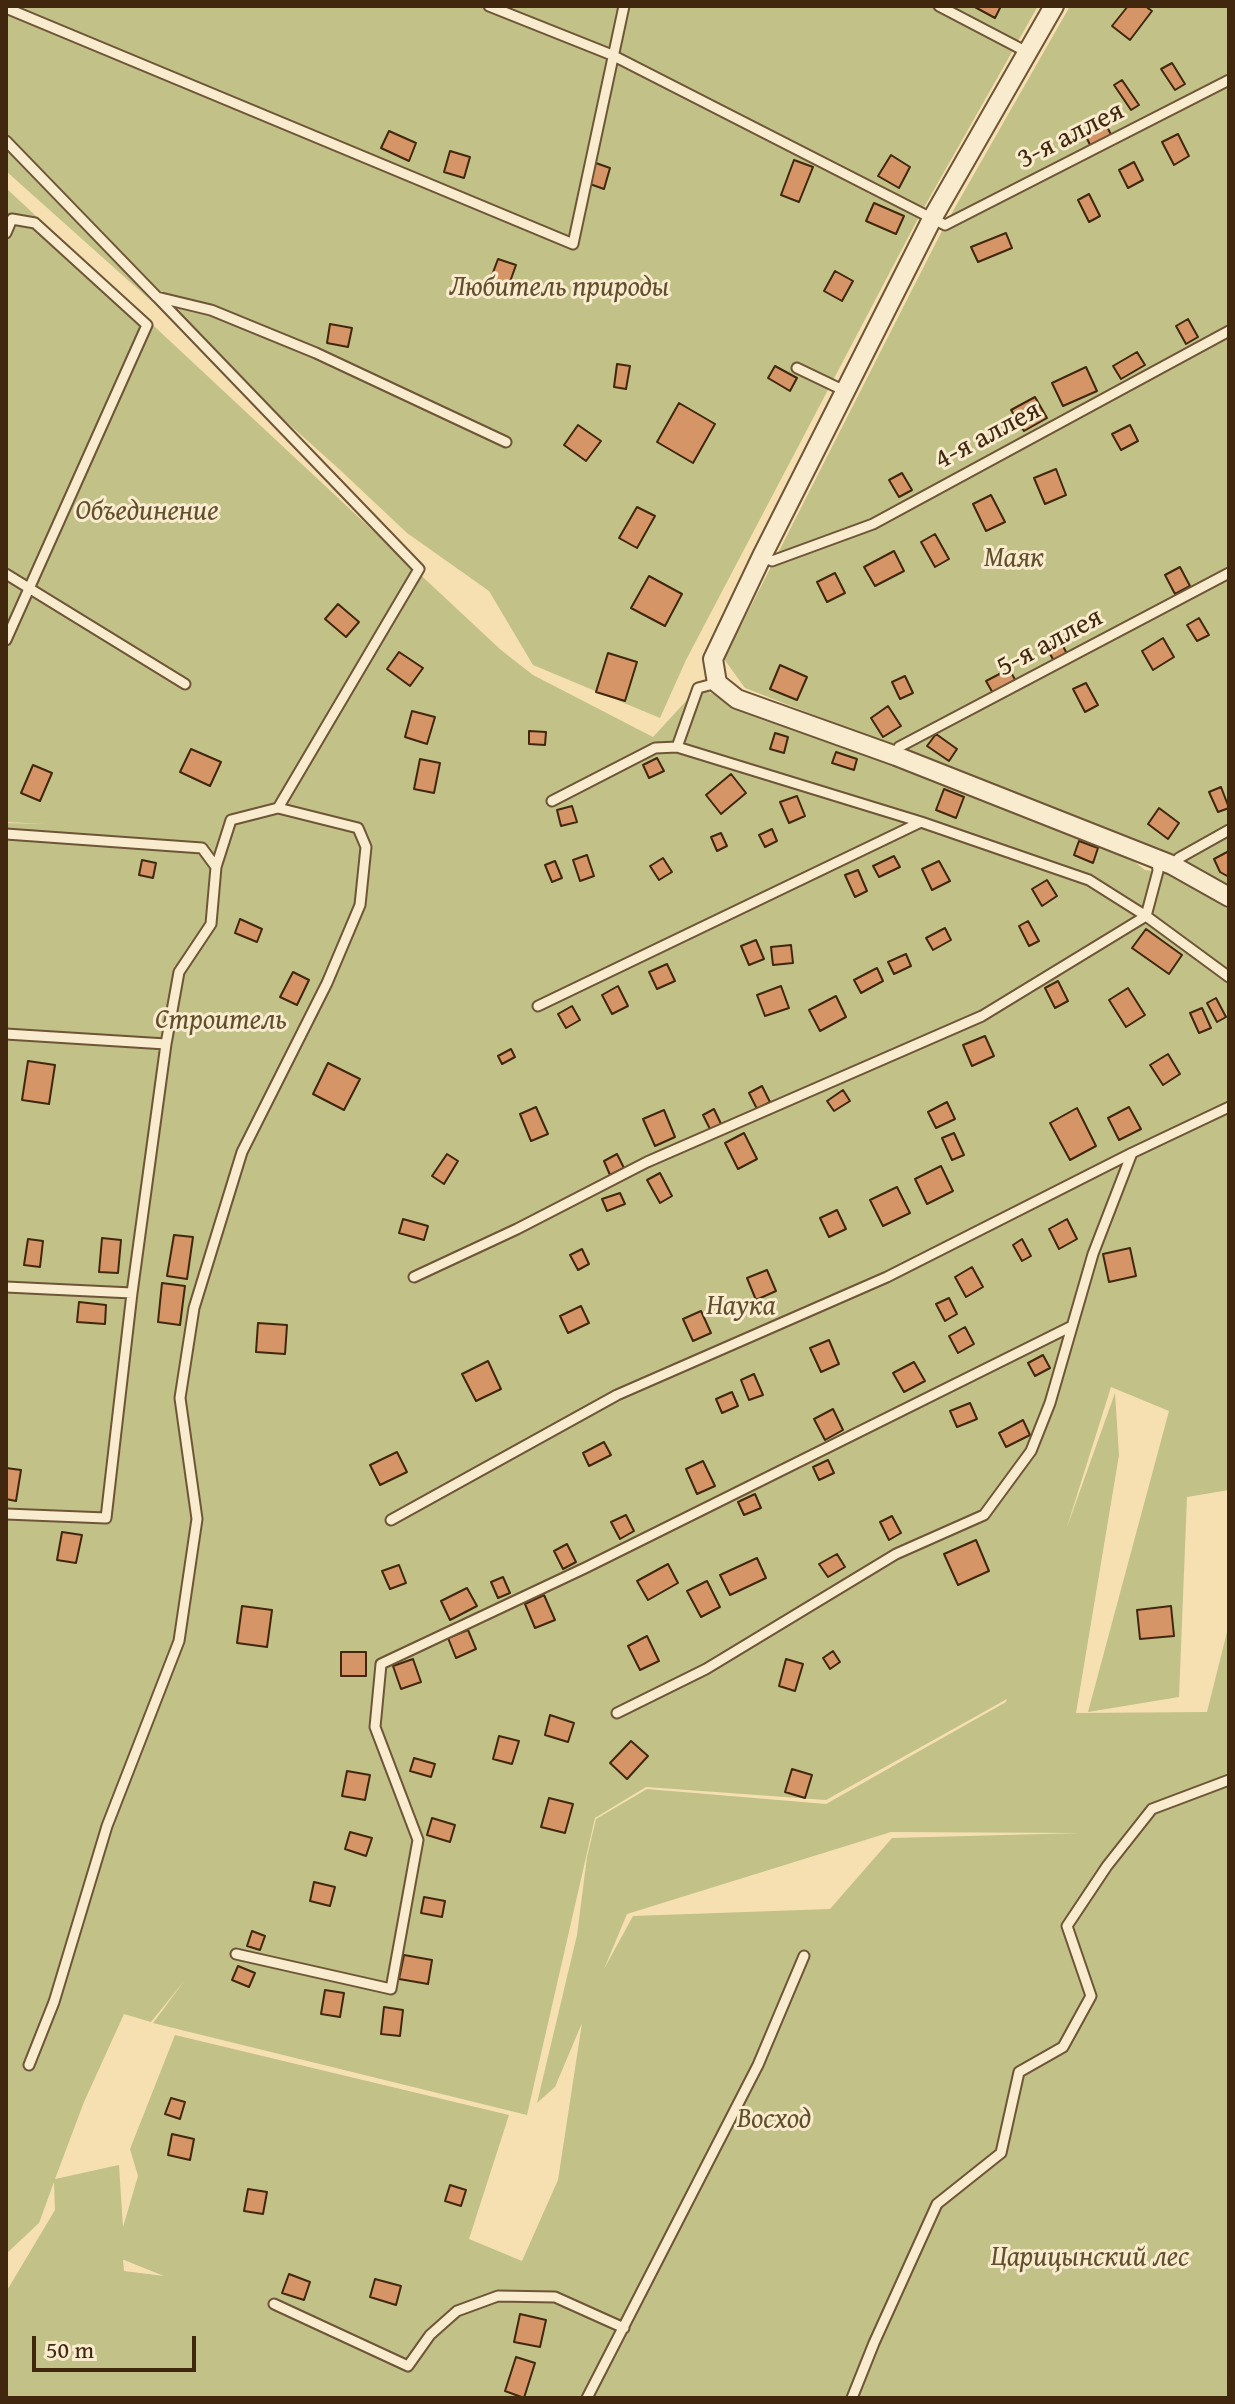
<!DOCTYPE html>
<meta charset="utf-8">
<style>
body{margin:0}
#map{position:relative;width:1235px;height:2404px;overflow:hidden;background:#f6e0b2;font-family:"Gentium Book Plus",serif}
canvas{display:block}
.frame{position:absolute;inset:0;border:8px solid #40270e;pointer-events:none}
.scale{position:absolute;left:32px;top:2336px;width:164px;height:36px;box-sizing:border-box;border:4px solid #40270e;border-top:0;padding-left:10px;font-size:24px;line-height:28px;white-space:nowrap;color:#40270e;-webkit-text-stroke:6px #f9ebcd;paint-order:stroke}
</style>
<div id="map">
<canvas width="1235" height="2404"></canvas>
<div class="frame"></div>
<div class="scale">50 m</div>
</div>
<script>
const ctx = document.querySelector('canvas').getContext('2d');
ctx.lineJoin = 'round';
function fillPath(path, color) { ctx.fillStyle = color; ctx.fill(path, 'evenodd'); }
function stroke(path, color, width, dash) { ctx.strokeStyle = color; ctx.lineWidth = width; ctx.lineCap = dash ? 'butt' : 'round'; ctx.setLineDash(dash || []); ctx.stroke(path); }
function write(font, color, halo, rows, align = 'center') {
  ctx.font = font + ' "Gentium Book Plus",serif'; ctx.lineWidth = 6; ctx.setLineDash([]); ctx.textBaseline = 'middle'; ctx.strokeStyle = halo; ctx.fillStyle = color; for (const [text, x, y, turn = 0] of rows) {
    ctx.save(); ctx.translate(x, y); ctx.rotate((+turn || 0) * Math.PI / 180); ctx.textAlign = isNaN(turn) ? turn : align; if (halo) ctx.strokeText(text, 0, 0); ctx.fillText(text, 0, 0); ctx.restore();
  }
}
fillPath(new Path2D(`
 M6,6H1038L922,211L686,660L660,718L533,665L489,591L407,533L339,469L6,171Z
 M1070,6H1229V885L1179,858L745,688L724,659L945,225Z
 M6,188L501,650L533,675L653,737L698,688L1126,855L1145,870L1169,873L1229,906V1490L1187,1497L1179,1697L1088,1712L1169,1411L1111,1387L1066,1530L1115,1393L1119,1455L1076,1713L1207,1712L1229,1624V2398H6V2292L55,2210L54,2182L39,2223L6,2254V823L45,824L6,822ZM1007,1699L1006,1702L826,1804L647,1789L596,1819L587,1857L577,1935L537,2103L555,2087L582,2023L558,2180L522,2261L469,2239L509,2115L175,2035L130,2149L138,2176L123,2227L119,2165L55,2179L84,2102L124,2014L151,2022L185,1980L153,2023L527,2115L595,1818L646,1787L826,1800ZM891,1832L1081,1833L892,1838L830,1909L633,1916L604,1969L627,1914ZM123,2260H124L164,2276L124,2271Z`), '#c1c188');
const building = new Path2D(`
 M973,6H1001L995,18Z
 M1128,6H1145L1152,11L1130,40L1112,26Z
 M1172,63L1185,84L1175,90L1161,69Z
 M1122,80L1139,105L1131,110L1114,85Z
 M1105,122L1112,137L1091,147L1084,132Z
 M389,131L416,143L409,161L381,148Z
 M1178,134L1189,156L1174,165L1162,142Z
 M450,151L470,157L464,178L444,172Z
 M891,155L910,167L899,188L878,176Z
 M794,160L813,167L799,202L781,195Z
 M593,162L610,168L604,189L587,183Z
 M1134,162L1143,180L1128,188L1119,170Z
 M1089,194L1100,216L1089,222L1078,200Z
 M874,203L904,216L896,234L866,221Z
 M1006,233L1012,248L978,262L971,247Z
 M498,259L516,265L506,293L488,286Z
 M835,271L853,281L842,301L824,291Z
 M1188,319L1198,337L1186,344L1176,326Z
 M330,324L352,328L348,347L327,343Z
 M1137,352L1145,365L1121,379L1113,366Z
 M617,364L630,366L626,389L614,387Z
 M775,366L797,378L790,391L768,378Z
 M1086,367L1097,391L1063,406L1052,383Z
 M1035,397L1047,418L1024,431L1011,410Z
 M679,403L715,424L693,463L657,442Z
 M578,425L601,441L586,461L564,445Z
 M1130,425L1138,441L1121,450L1112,434Z
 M1056,469L1066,495L1045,504L1034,478Z
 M902,473L912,490L899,497L889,480Z
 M991,495L1005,522L986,531L973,504Z
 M637,507L655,516L637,548L619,538Z
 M935,534L949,559L935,567L921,542Z
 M894,551L904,571L875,586L864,567Z
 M1180,567L1190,586L1175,594L1165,575Z
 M835,573L845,593L827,602L817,582Z
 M649,576L682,594L665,626L631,608Z
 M338,604L359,622L346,637L325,619Z
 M1199,618L1209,635L1197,641L1187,625Z
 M1059,638L1067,654L1054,661L1045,645Z
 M1163,638L1174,657L1153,670L1142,651Z
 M399,652L423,668L410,686L387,669Z
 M608,653L637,662L625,701L596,692Z
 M780,665L807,677L797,700L770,689Z
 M1009,669L1017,683L994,695L986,681Z
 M905,676L913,693L900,699L892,682Z
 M1086,683L1098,705L1085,712L1073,689Z
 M888,706L901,726L883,737L871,718Z
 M412,711L435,717L427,744L405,737Z
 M529,731L546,732L545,745L529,744Z
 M775,733L788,737L784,753L770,749Z
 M936,734L957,749L949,761L927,746Z
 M191,749L221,762L210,786L180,772Z
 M836,752L857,759L854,770L832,763Z
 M657,758L664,771L649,778L643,765Z
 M420,759L440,763L434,793L414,789Z
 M33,765L52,773L40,801L21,793Z
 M731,774L746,793L721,814L706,795Z
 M1221,787L1229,808L1218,812L1209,792Z
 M944,789L964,797L956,818L936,810Z
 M797,796L805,816L789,823L780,802Z
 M572,806L577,822L561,826L557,810Z
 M1159,808L1179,823L1168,839L1148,824Z
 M772,829L777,841L765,847L759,835Z
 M721,833L727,846L717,851L711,837Z
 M1079,841L1098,848L1093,863L1074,855Z
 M1229,851V877L1220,872L1214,859Z
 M587,855L594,876L580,881L573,860Z
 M894,856L900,867L879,877L873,866Z
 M663,858L672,872L659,880L650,866Z
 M142,860L156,863L153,878L139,875Z
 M555,861L562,878L552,882L545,865Z
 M939,861L950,881L932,890L922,869Z
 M858,870L867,891L855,897L845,875Z
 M1047,880L1057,896L1042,906L1032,889Z
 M240,919L262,929L257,942L235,933Z
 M1028,921L1039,941L1029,946L1019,926Z
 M945,928L951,940L933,950L926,938Z
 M1146,929L1182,955L1169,974L1132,948Z
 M756,940L764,959L749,965L741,946Z
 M791,945L793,963L773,965L771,947Z
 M906,954L911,966L894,974L888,962Z
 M667,964L675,981L657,989L649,972Z
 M877,968L883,981L861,993L854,980Z
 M293,972L309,980L297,1005L280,997Z
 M1058,981L1068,1001L1055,1008L1045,988Z
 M618,986L628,1006L612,1014L602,995Z
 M781,986L789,1008L765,1016L757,995Z
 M1128,988L1145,1015L1126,1027L1109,1000Z
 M836,996L846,1017L820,1031L809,1010Z
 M1216,998L1226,1017L1217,1022L1207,1003Z
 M572,1006L580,1020L566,1028L558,1014Z
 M1202,1008L1211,1028L1199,1033L1190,1013Z
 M985,1036L994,1056L972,1066L963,1045Z
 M511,1049L515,1057L502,1064L498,1056Z
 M1168,1054L1180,1074L1163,1085L1150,1065Z
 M28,1061L55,1065L49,1104L22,1100Z
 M328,1063L360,1079L344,1110L313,1094Z
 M762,1086L770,1102L757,1109L749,1093Z
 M843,1090L850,1101L834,1111L827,1101Z
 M947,1102L955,1119L936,1128L928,1112Z
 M536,1107L548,1134L531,1141L520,1114Z
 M1129,1107L1141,1129L1119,1140L1108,1118Z
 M1077,1108L1096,1146L1070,1160L1050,1123Z
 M714,1109L722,1126L711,1131L703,1115Z
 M664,1110L675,1137L655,1146L643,1119Z
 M744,1133L757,1159L738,1169L725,1143Z
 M954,1133L964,1155L952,1160L942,1138Z
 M447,1154L458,1161L444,1184L432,1176Z
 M617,1154L624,1168L610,1175L604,1161Z
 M941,1166L953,1191L927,1204L915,1179Z
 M660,1173L672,1196L660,1203L647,1180Z
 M897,1187L910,1213L883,1226L870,1200Z
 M620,1193L625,1204L607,1211L602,1199Z
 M837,1210L846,1229L829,1237L820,1218Z
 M403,1219L428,1226L424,1240L399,1233Z
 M1067,1219L1077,1239L1059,1249L1049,1229Z
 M174,1235L193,1237L187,1279L167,1276Z
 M102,1238L121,1240L118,1273L99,1272Z
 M28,1239L43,1241L40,1267L24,1265Z
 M1022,1239L1031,1256L1022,1261L1013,1245Z
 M1130,1248L1136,1276L1109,1282L1103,1254Z
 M582,1249L589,1264L578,1270L570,1255Z
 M972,1267L983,1287L966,1297L955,1277Z
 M767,1270L776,1291L756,1300L747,1278Z
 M162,1283L185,1286L180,1325L158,1322Z
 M949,1298L957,1314L945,1321L936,1304Z
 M79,1302L106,1305L105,1324L77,1322Z
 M581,1306L589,1323L568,1333L560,1316Z
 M701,1311L711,1333L693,1341L683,1319Z
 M258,1323L287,1325L285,1354L256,1352Z
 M965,1327L974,1344L958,1353L949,1336Z
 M829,1340L839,1364L821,1372L810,1348Z
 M1043,1355L1050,1368L1035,1376L1028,1363Z
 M488,1361L501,1389L476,1401L462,1374Z
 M914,1362L925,1381L904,1392L893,1373Z
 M754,1374L763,1395L749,1400L741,1380Z
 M732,1392L738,1406L722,1413L716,1399Z
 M970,1403L977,1419L957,1427L950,1411Z
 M833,1409L843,1430L825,1440L814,1419Z
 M1023,1420L1030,1435L1006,1447L999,1433Z
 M604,1442L611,1455L589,1466L583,1453Z
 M397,1452L407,1472L380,1485L370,1465Z
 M828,1460L834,1473L819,1480L813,1467Z
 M703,1461L715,1486L697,1494L686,1469Z
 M6,1468L21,1470L16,1501L6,1499Z
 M755,1494L761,1508L744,1515L738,1502Z
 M626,1515L634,1531L620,1539L611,1522Z
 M892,1516L901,1533L889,1540L880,1522Z
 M62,1532L82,1535L76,1563L57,1560Z
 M976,1540L989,1571L958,1585L944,1554Z
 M567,1544L576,1562L563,1569L554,1551Z
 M837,1554L845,1567L828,1577L819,1564Z
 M757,1558L766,1578L730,1595L720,1575Z
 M668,1564L678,1583L648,1600L637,1581Z
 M399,1565L406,1583L390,1589L382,1571Z
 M503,1577L510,1593L498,1598L491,1582Z
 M707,1581L720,1607L701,1617L687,1591Z
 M467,1588L477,1606L450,1620L441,1601Z
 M544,1595L555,1620L535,1628L525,1604Z
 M242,1606L272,1610L267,1647L237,1643Z
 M1171,1606L1174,1636L1140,1639L1137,1610Z
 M468,1630L476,1649L456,1658L448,1638Z
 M647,1636L659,1661L640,1670L628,1646Z
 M833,1651L840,1662L830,1669L823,1658Z
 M341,1652H366V1676H341Z
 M413,1659L421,1682L401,1689L393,1666Z
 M786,1659L803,1664L795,1691L779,1686Z
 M550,1715L574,1723L568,1742L545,1735Z
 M499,1736L519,1741L512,1764L493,1759Z
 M631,1741L648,1756L627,1779L610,1763Z
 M414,1758L435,1764L431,1777L410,1771Z
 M792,1769L812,1775L805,1798L785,1792Z
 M347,1771L370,1775L365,1800L342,1796Z
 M549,1798L573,1804L565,1833L541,1827Z
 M432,1818L455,1825L450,1842L427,1835Z
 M350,1832L372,1838L366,1856L345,1849Z
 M314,1882L335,1887L330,1906L310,1901Z
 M424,1897L445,1901L442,1917L421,1913Z
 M252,1931L265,1936L260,1950L247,1946Z
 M404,1955L432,1960L428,1984L399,1979Z
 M238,1966L255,1973L249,1987L232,1980Z
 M325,1990L344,1993L340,2017L321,2014Z
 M384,2007L403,2010L400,2036L381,2034Z
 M171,2098L185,2102L180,2119L165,2114Z
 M172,2134L194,2139L190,2160L168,2155Z
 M450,2185L466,2190L461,2206L445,2201Z
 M248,2189L267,2192L263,2214L244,2211Z
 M289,2274L310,2282L304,2300L282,2293Z
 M375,2279L401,2286L396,2305L370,2297Z
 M520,2314L546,2320L540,2347L514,2342Z
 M516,2357L535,2363L524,2398L505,2391Z`);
fillPath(building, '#d69567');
stroke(building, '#40270e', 2);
const lane = new Path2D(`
 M489,6L612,55L945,225L1229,80
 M939,6L1027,52
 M6,8L573,244L624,6
 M6,141L157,297L211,310L316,353L506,442
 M6,233L12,219L35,223L147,325L6,640
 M157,297L419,569L278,808
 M797,368L845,391
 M762,556L772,561L873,524L1229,331
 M6,574L185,684
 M677,747L698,688L717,683
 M896,756L899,747L1229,573
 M6,834L202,848L216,867L211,924L179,972L166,1044L132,1293L106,1518L6,1514
 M1157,860L1158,871L1146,916L1229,977
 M1172,865L1179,858L1229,830
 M538,1006L921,822
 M6,1034L166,1044
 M414,1277L517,1229L647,1162L982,1016L1146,916L1089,880L921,822L677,747L655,748L552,801
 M6,1287L132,1293
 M391,1520L617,1395L887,1277L1132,1153L1229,1107
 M617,1713L706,1669L896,1554L984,1515L1031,1451L1050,1403L1093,1254L1132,1153
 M236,1954L391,1989L418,1840L375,1727L381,1664L585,1568L1070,1327
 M29,2065L54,2002L107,1826L179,1641L197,1519L180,1398L194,1308L242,1152L327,983L360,905L366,847L358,828L278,808L231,820L216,867
 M274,2304L408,2366L430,2335L457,2311L498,2296L555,2297L624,2328
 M587,2398L758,2065L804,1956
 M852,2398L874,2343L937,2204L1001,2153L1019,2072L1063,2047L1091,1996L1067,1926L1107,1866L1152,1809L1229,1780`);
const street = new Path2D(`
 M1054,6L933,217L762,556L713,659L717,683L737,699L896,756L1172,865L1229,897`);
stroke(lane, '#6e5537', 13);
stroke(street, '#6e5537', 22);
stroke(lane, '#f9ebcd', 9);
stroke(street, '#f9ebcd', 18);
write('28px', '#40270e', '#f9ebcd', [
 ["3-я аллея",1071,136,-27],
 ["4-я аллея",988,436,-28],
 ["5-я аллея",1050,643,-28]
]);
write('italic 28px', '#604e2c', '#f9ebcd', [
 ["Любитель природы",559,288],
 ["Объединение",147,512],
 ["Маяк",1014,559],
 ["Строитель",221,1021],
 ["Наука",741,1307],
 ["Восход",774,2120],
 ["Царицынский лес",1090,2258]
]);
</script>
